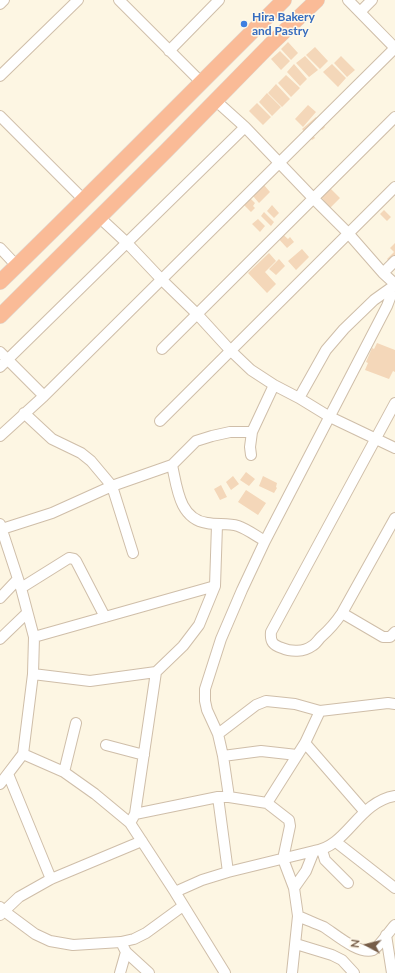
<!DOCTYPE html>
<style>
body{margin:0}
#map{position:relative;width:395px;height:973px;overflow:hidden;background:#fdf6e3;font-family:Lato,sans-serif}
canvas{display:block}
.north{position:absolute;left:347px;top:925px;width:40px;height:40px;-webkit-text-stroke:3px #fff9ea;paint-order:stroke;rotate:277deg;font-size:11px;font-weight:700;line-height:16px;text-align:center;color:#765d48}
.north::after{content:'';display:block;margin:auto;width:14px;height:18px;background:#765d48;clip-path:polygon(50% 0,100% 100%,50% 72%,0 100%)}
</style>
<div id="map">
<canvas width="395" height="973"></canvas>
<div class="north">N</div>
</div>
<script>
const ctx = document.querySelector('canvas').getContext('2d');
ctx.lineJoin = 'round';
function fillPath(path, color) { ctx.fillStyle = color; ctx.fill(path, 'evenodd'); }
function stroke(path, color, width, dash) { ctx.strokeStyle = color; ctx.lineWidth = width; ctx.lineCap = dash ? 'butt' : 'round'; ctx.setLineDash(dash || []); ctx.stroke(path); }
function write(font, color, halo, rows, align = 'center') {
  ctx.font = font + ' Lato,sans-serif'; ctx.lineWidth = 3; ctx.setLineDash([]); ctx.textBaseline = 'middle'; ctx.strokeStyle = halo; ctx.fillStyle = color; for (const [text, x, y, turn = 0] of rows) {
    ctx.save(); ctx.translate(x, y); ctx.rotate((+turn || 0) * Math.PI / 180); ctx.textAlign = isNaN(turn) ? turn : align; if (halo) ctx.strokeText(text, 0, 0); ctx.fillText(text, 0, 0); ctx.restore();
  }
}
fillPath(new Path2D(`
 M288,42L298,53L291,60L281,49Z
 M315,47L328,61L320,69L306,55Z
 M280,51L290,61L281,70L271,59Z
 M305,56L318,70L309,77L296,63Z
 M341,56L355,70L347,77L334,63Z
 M294,64L307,79L300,86L287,72Z
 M332,64L346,78L338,87L323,72Z
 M286,75L300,88L291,97L278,83Z
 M276,84L290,99L282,107L268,93Z
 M267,93L281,107L272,116L259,102Z
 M257,103L271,117L263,125L249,111Z
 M308,105L316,112L303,127L295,119Z
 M316,117L325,127L322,130L316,123L310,132L315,138L312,140L302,129Z
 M264,185L270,192L259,203L253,196Z
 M330,188L340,198L330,208L321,197Z
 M249,197L255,203L253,206L255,208L251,212L242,203Z
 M272,205L279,213L274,218L267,211Z
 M384,210L391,217L387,221L380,214Z
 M264,212L274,222L271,226L261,216Z
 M258,219L265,226L260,232L252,224Z
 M280,232L288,239L290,237L294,242L287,248L276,236Z
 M395,243V258L390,262L387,259L394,252L390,248Z
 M302,249L309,257L296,270L288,261Z
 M269,253L276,261L265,272L276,284L267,293L248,273Z
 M279,259L285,266L276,275L269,269Z
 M377,343L395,350V372L393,371L389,379L365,370L368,363L366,362L372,348L374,349Z
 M246,472L255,479L249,486L240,480Z
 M233,476L239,484L231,490L226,482Z
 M263,476L277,483L276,487L277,488L274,493L259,486Z
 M221,485L227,497L220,500L214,489Z
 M246,490L266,503L258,515L238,502Z`), '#f4d7b9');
const minor = new Path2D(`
 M119,0L201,82
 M348,0L395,48
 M0,4L4,0
 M360,12L372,0
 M169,51L219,0
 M0,76L78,0
 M215,100L245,127L313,198L348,233L383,273L395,284
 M0,116L84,200
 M99,217L127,243L162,280L197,314L230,350L251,370L274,385L299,398L330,417L395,448
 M0,248L17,266
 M383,273L395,261
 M162,349L395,117
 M0,352L44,396
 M0,367L245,127
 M299,398L326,350L344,329L374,300L395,285
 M395,403L271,632C270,642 273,645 282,648C291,652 304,652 312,646C316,644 318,640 321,637C329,630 336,622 342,613L395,518
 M24,413L52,439L81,453L91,461L112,486L133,553
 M160,421L395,187
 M0,436L44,396L395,48
 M251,455L250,447L252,432
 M172,465C177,487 179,519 207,523C217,525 228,523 238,526C247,529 256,536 265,541
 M0,524L21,588L34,637L33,674L23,754L0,784
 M0,531L2,529L52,513L112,486L172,465L196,441L212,436L230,432H252L274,385
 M21,588L69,558L74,559L76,561L105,617
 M0,598L18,579
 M342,613L383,637H390L395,632
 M34,637L215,586
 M0,639L27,613
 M33,674L90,681L156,672
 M218,734L207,710L205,701V689L221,639L242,590L265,541L387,306L395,285
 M305,743L365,812
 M106,745L144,755
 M23,754L64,772L95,794L130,823L175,892L225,973
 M223,756L261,751L297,755
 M64,772L76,723
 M8,774L51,879
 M218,797L228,872
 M229,797L223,756L218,734L256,705L266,701L276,702L295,704L320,711L388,703L395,704
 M267,803L305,743L320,711
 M135,814L218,797H229L267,803L285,817L289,820L290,826L283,859L294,888L298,916L292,973
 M130,823L135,814L156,672L183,646L199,625L215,586L217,525
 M336,842L395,888
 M322,850L325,860L348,883
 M294,888L306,871L314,851
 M175,892L202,880L228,872L314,851C347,847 358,802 395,796
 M0,907L4,911L35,934L50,941L73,945L121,942L134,939L146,933L183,906
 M0,915L19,897L51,879L142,841
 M298,916C307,920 315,923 324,927C335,934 359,955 373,950C379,947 390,930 395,925
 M386,935L392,973
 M296,944L332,955L342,960L354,973
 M126,952L149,973
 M120,973L126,952L121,942`);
const highway = new Path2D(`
 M0,282C96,189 189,94 284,0
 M0,316L166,151L270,45L317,0`);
stroke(minor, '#cfbea9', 12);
stroke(highway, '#ded8d3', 16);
stroke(minor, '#fff', 10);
stroke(highway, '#fabb97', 15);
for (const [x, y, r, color] of [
 [244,24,4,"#3f7fe0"]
]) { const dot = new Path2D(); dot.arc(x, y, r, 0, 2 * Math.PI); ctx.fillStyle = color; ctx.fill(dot); stroke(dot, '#fff9ea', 1.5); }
write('bold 12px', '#366cbe', '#fff9ea', [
 ["Hira Bakery",252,17],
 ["and Pastry",252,31]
], 'left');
</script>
